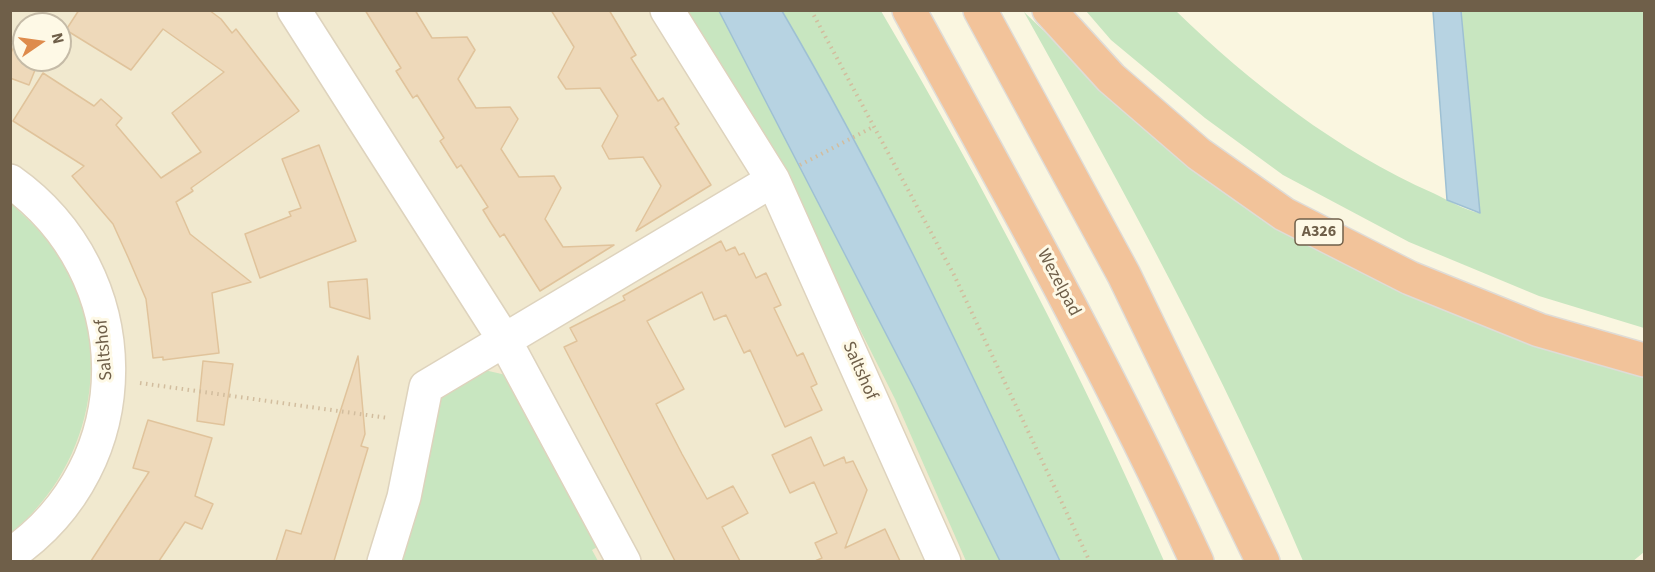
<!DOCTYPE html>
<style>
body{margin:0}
#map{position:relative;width:1655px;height:572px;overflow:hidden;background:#faf6e0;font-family:"Source Sans 3",sans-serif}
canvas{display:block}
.frame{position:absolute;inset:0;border:12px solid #6f5f49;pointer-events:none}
.north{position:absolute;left:12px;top:12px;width:60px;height:60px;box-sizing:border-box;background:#fef9e6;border:2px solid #c5bba7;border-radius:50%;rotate:77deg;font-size:16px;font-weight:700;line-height:24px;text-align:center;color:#6f5f49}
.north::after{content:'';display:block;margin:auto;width:21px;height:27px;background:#de8b4c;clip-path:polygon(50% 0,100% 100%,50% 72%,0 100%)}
</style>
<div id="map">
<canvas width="1655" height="572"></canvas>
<div class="frame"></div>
<div class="north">N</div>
</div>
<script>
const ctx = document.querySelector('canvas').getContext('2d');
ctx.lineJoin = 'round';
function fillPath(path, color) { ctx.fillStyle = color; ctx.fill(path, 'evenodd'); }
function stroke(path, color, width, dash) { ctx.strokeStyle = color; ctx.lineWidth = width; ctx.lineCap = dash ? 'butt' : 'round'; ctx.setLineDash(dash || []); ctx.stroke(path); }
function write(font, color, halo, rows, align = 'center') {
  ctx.font = font + ' "Source Sans 3",sans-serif'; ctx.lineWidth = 6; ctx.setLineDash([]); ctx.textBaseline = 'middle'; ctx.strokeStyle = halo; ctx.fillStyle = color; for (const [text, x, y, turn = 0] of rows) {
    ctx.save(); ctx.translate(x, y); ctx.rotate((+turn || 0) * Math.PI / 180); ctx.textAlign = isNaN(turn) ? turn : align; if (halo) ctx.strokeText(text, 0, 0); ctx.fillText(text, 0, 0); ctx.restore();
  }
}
fillPath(new Path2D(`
 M10,11H727L992,561H11ZM24,24H60V60H24Z`), '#f1e9cf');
fillPath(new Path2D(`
 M683,11H719L913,386L1000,561H966L895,399L770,151Z
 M782,11H881C986,189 1081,372 1164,561H1060C972,375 886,188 782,11Z
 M1086,11H1176C1249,82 1339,152 1433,193C1448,200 1464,210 1479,213L1461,11H1644V328L1539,296L1409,242L1283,175L1205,118L1111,40Z
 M1024,12L1137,119L1254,205L1644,366V552L1632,562L1303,561C1224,372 1124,191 1024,12Z
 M11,203C25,217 40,230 52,246C119,337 96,464 11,533Z
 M480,369L506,375L599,546L592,550L598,561L399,562L425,480L436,405L447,387Z`), '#c8e6c0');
const water = new Path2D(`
 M719,11H782C886,188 972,375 1060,561H1000L913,386Z
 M1433,11H1461L1480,213L1447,200Z`);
fillPath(water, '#b7d3e2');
stroke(water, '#9ec0d3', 1.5);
const building = new Path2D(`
 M79,10H209L221,19L232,33L236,29L299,111L191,188L193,191L176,202L190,234L251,282L212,293L219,353L163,360V357L153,358L146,299L128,257L113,224L72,176L84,166L13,121L43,73L94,106L101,99L122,118L116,125L161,178L201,152L172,113L224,72L163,29L131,70L66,30Z
 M365,10H415L432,38L467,37L475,50L458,79L476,108L510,107L518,119L501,149L519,177L554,176L561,188L545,219L563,247L614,245L540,291L504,234L500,237L491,223L483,210L488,207L461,165L457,168L440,141L444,138L417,95L413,98L396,71L401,68Z
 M551,10H609L636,55L631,58L658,101L663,98L679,124L675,127L711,185L636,231L661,186L643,157L609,159L602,146L618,116L600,88L566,89L558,77L574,47Z
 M17,40L24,43V60H39L29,85L10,78V55Z
 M319,145L356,241L260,278L245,234L291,216L289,212L301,208L282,159Z
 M721,241L726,251L735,247L739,255L744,253L756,278L766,273L781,305L774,308L797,356L803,353L817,384L811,387L822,410L785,427L750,350L744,353L726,315L714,320L702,292L647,321L684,389L656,404L682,454L707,499L733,486L748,513L722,527L740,561H675L564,347L577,341L570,328L625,300L623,296Z
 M367,279L370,319L330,307L328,282Z
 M358,356L365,434L361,446L368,448L334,561H276L286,530L301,534Z
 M203,361L233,364L224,425L197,421Z
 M148,420L212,438L195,496L213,504L202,529L185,522L159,561H91L149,472L133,468Z
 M811,437L824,466L844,457L846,463L853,461L867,490L845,548L885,529L900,561H815L822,558L815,543L837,533L814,482L790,493L772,455Z`);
fillPath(building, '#eed9ba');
stroke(building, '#e0c39b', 1.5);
const street = new Path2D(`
 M294,10L505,341L624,562
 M667,10L773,180L944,562
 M10,181C140,273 143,464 10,555
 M384,562L404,497L426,387L773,180`);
const highway = new Path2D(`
 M909,10C1009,192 1110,373 1197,562
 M980,10L1124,275L1263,562
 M1049,10L1111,78L1199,154L1284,214L1410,278L1539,330L1644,360`);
stroke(street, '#ded3bd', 36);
stroke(highway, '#dfdcd7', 36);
stroke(new Path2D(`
 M811,10L954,275L1090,562
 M800,165L873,127
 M140,383L388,418`), '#d2bd9e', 4, [1.5, 4.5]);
stroke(street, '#fff', 33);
stroke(highway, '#f2c39a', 33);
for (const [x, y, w] of [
 [1319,232,48]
]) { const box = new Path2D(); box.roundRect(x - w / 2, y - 13, w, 26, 4.5); ctx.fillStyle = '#fef9e6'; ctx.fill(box); stroke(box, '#6f5f49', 1.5); }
write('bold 16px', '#6f5f49', null, [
 ["A326",1319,232]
]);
write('18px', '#6f5f49', '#fef9e6', [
 ["Wezelpad",1058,283,62],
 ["Saltshof",105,350,-95],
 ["Saltshof",859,371,66]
]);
</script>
